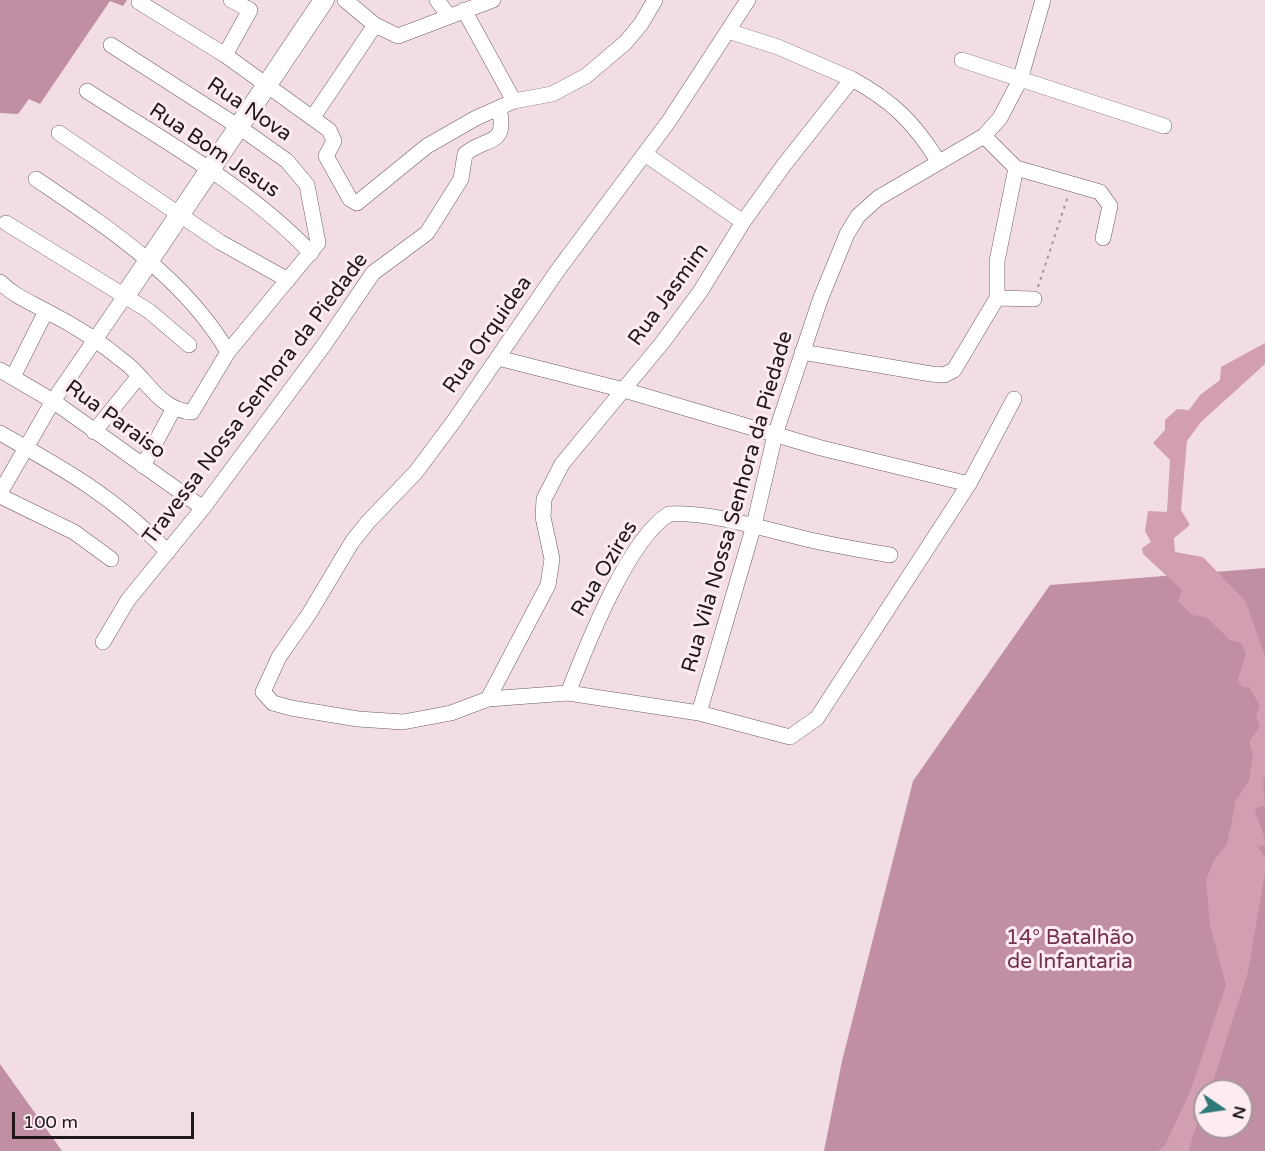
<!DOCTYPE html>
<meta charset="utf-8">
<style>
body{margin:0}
#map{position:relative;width:1265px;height:1151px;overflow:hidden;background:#f3dde5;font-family:"Varela Round",sans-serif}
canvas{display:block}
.north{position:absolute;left:1193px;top:1079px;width:60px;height:60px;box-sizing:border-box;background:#fdebf2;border:2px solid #a4979c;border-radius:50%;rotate:103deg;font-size:16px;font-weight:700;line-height:24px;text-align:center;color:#1f181b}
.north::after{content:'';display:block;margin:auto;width:21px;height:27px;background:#2e7876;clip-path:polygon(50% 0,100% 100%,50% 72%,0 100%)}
.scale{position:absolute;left:12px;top:1112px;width:182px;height:27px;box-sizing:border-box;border:3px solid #1f181b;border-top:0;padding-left:8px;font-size:18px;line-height:21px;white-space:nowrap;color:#1f181b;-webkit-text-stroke:4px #fdebf2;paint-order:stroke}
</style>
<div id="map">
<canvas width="1265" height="1151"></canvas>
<div class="north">N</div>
<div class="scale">100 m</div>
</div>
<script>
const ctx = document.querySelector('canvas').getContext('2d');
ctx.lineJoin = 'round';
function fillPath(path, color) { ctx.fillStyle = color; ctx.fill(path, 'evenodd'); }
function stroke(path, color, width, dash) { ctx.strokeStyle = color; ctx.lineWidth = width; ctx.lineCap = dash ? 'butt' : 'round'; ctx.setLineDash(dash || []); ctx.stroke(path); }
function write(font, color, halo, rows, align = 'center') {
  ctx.font = font + ' "Varela Round",sans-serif'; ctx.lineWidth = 6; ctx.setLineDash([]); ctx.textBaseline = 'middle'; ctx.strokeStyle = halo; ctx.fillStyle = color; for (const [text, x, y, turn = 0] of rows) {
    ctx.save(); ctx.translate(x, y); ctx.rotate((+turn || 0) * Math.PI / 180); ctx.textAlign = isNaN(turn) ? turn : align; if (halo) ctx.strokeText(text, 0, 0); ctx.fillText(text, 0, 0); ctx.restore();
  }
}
fillPath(new Path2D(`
 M0,0H127L123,6L110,1L40,104L29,99L18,114L0,113Z
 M1265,568V1151H824L842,1061L913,781L1050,585ZM1205,1091H1241V1127H1205Z
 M0,1064L62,1151H0Z`), '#c18fa3');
fillPath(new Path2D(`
 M1265,343V364L1201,422L1187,441L1181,510L1190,525L1174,538L1175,552L1203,557L1246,602L1265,656V778L1263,779L1265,805L1255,809C1257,823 1265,831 1265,845L1258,847L1265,857V873L1248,972L1210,1091H1205C1205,1111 1193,1131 1189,1151H1158L1165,1145L1190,1092L1226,985L1210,925L1206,880L1214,860L1227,844L1236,800L1249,781L1253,754L1249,741L1260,727L1256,715L1260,706L1249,687H1242L1238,680L1246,653L1241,643L1230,640L1206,617L1192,615L1178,601L1182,590L1143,554L1142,548L1151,542L1145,531L1148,511L1167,512L1170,460L1153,443L1165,430V420L1177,409L1189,410L1200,395L1220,380L1221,367Z`), '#d19eb2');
const street = new Path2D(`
 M139,0V2L225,55L329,130L334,141L326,156L350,199L357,203L427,146L476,118L514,101L552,94L586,76L626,42L641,24L655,0
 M345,0L375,25L398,36L493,0
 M437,0L448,15
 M748,0L669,121L558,270L454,421L416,472L368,522L352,542L309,614L279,657L263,692L273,703L291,708L358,719L403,722L451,713L488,699L568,693L699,713L790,737L817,718L969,484L1014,399
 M464,10L514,101
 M728,31L778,47L852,79
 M225,55L250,10L231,0
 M962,60L1164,126
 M87,91C164,141 247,186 311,253
 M313,117L375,25
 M59,133L220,242L288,280
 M984,136L1016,168L1100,192L1110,206L1103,238
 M645,154L743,222
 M36,179C107,227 184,277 228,352
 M6,223L149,311L189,345
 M0,282C14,296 30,302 46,311C74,325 103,344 127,364C148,381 161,411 192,412L228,352L318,243L307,185L287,161L239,127L111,45
 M997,298L1034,299
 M802,352L931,374L944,375L954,370L997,298V261L1016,168
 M498,358L624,390L821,448L969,484
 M0,370L53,401L203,508
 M13,377L46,311
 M94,432L139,376
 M0,433C66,470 114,497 168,552
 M143,466L174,408
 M0,493L53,401L125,296
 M0,496L74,532L111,559
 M103,642L128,600L203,508L324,345L373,273L427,233L461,179L465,154C487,136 508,147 499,108
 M568,693C586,647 628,539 669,514C714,512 759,528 802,538C831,545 860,550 890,555
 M488,699L548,585L552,559L543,517L544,499L562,464L662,343L700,292L743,222L784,165L852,79C892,101 914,122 938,161
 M699,713L754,525L775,435L820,300L847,234L858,216L878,198L984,136L1000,118L1020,80L1043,0`);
const secondary = new Path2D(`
 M125,296L324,0`);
stroke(street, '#6d5b62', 16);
stroke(secondary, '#6d5b62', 21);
stroke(new Path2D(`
 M1038,287L1068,196`), '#a5949b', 2, [3, 4.5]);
stroke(street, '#fff', 15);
stroke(secondary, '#fff', 20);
write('21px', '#1f181b', '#fdebf2', [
 ["Rua Nova",249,110,34],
 ["Rua Bom Jesus",214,151,34],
 ["Rua Jasmim",669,295,-54],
 ["Rua Orquidea",488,335,-55],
 ["Travessa Nossa Senhora da Piedade",256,399,-53],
 ["Rua Paraiso",115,420,36],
 ["Rua Vila Nossa Senhora da Piedade",738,502,-74],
 ["Rua Ozires",605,569,-59]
]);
write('21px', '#723350', '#fdebf2', [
 ["14° Batalhão",1070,938],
 ["de Infantaria",1070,962]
]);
</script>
